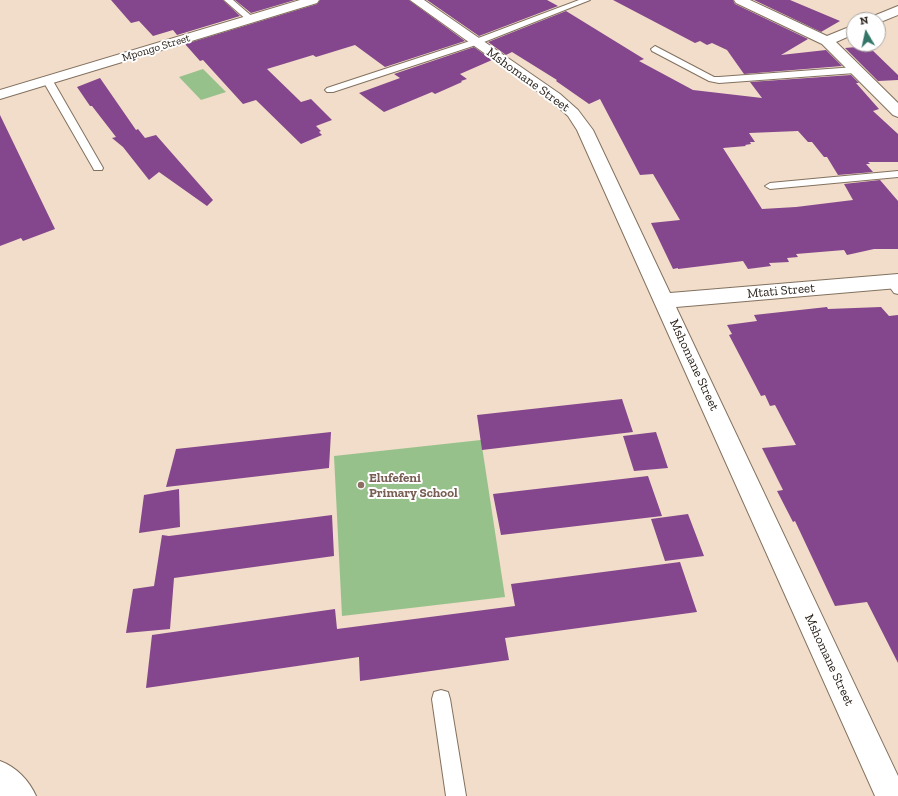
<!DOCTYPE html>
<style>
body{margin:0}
#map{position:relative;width:898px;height:796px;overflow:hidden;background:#f1ddc9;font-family:"Zilla Slab",serif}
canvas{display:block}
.north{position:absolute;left:846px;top:12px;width:40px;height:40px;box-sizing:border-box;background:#fff;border:1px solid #aaa7a4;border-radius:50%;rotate:351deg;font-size:11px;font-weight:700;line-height:16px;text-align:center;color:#2a221b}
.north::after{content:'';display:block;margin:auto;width:14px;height:18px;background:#337668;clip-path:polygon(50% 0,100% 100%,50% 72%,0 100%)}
</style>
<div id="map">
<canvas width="898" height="796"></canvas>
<div class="north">N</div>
</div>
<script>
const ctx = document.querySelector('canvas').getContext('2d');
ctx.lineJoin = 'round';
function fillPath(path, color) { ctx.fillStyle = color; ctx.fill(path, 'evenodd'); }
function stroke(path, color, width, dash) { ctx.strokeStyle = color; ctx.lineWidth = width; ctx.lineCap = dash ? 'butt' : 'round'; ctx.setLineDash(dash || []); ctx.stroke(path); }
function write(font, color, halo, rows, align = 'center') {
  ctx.font = font + ' "Zilla Slab",serif'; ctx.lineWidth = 4; ctx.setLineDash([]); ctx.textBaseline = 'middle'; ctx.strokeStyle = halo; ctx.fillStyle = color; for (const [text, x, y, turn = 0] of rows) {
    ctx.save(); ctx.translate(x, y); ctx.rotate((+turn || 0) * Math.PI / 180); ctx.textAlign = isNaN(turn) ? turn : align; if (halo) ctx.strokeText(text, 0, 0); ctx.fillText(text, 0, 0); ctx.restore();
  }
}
fillPath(new Path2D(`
 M203,69L226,92L201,100L179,77Z
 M481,440L505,597L342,616L334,456Z`), '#97c18b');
fillPath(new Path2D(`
 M111,0H223L240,16L177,35L173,30L153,36L139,21L131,23Z
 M235,0H295L251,13Z
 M320,0H409L465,41L385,67L355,45L316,57L313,55L267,69L301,102L311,99L332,120L316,126L321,131L319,132L322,135L301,144L256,100L243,104L203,60L200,61L185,44L317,4Z
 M427,0H547L558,6L479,36Z
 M613,0H733L735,4L808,39L781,55L826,50L842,66L744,74L727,50L712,43L707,45L700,41L695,43Z
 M754,0H790L840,21L821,32Z
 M566,11L644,59L639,61L693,90L762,98L750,82L851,75L859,83H856L879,109L873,111L898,134V162H868L870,164H866L873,172L838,175L827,157H824L812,142H808L798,131L749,133L755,142H750L751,144L745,145L746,146L723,148L762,209L796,207L853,200L844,184L880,180L898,201V249H874L847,255L844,250L796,254L798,257L787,258L789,262L769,263L771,266L748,269L743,261L678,269V268L673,269L651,223L680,220L653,174L640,175L600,99L589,104L556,81L557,80L512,52L506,55L488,42Z
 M868,46L898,75V80L878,81L845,48Z
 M474,47L492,60L460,74L467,79L461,81L462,82L435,94L432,92L384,112L359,93L400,78L394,74Z
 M100,78L136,130L138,129L145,138L156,135L213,200L207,206L159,172L149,180L123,147L112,138L116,137L92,106H90L77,87Z
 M0,115L55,229L23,241L21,238L0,246Z
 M827,307L828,309L881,307L889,316L898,315V663L867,602L835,606L795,521L793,522L777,491L783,490L762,448L796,445L775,405L770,406L765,395L761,396L729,335L732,334L727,325L757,321L754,315Z
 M622,399L633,432L482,450L477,415Z
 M331,432L329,468L166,487L176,449Z
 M656,432L668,468L634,471L623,436Z
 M648,476L662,516L501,535L493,494Z
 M179,489L180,527L139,533L144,495Z
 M688,514L704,556L665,561L651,519Z
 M332,515L334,556L174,578L170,629L126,633L133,589L154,586L162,535L169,536Z
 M680,562L697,612L505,638L509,660L360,681L359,657L146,688L152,635L335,609L337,629L515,606L511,584Z`), '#84468c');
const lane = new Path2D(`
 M224,0H233L255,19L251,21H248Z
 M579,0H590L479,44L333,92H327L325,90L327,88L473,40Z
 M655,46L714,77H719L855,67L860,70L855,73L719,83L709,81L652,51L651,49Z
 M48,78L53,81L103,168L102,170H94L93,168L43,81Z
 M898,171V177L770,189L765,186L770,183Z
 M892,278L898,281V294L894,293L886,282L888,279Z
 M441,690L448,692L450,699L466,796H446L432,699L434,692Z`);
const street = new Path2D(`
 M300,0H319L317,3L0,99V90Z
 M410,0H424L560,94L578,110L593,130L670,293L898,274V288L676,307L898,776V796H875L577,130L568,116L550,100Z
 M734,0H750L827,36L854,25V34L836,42L898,103V117L893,115L822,44L736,3Z
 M898,6V15L878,23V20H869L871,17Z
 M0,761C16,767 29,780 36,796H0Z`);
stroke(lane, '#83715f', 2);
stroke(street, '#83715f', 2);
fillPath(lane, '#fff');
fillPath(street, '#fff');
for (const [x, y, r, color] of [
 [361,485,4,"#8d6e63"]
]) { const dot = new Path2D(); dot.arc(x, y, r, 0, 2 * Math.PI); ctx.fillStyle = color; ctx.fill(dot); stroke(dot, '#fff', 1.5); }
write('11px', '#2a221b', '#fff', [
 ["Mpongo Street",156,48,-17]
]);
write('13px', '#2a221b', '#fff', [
 ["Mshomane Street",528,80,36],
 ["Mtati Street",781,291,-5],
 ["Mshomane Street",694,365,65],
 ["Mshomane Street",829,660,65]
]);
write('bold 13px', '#785e54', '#fff', [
 ["Elufefeni",369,478],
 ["Primary School",369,493]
], 'left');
</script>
